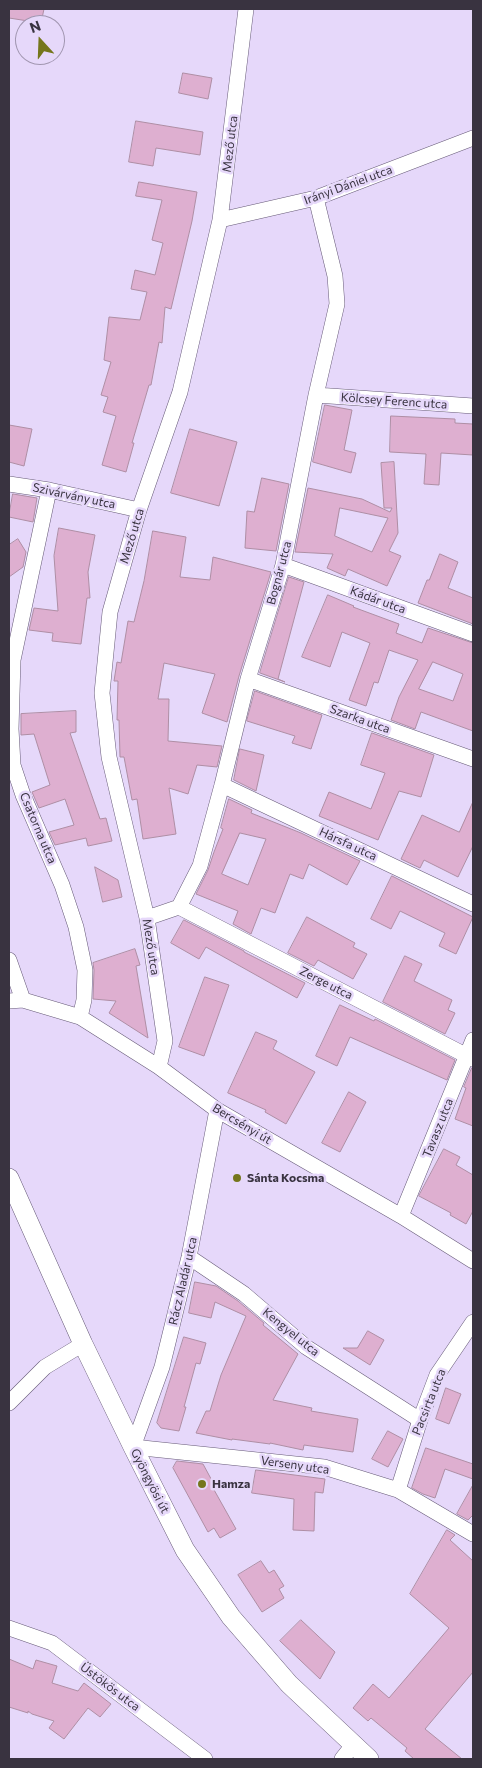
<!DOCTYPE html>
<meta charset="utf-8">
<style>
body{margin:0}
#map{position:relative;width:482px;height:1768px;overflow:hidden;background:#e6d8fa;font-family:Commissioner,sans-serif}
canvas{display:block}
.frame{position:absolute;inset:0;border:10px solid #393340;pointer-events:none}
.north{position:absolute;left:15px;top:15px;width:50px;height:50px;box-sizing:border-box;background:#e6d8fa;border:1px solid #a196b0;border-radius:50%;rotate:340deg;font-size:14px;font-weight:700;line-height:20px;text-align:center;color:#393340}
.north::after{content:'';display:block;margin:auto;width:18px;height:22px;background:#75761c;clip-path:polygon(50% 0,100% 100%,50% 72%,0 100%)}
</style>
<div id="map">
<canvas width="482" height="1768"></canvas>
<div class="frame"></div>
<div class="north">N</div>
</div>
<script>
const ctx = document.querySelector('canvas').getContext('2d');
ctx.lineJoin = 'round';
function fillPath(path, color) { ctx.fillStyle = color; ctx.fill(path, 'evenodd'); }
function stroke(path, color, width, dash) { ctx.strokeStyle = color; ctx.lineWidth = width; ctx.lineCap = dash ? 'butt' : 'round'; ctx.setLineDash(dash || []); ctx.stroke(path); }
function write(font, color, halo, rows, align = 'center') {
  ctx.font = font + ' Commissioner,sans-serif'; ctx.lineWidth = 5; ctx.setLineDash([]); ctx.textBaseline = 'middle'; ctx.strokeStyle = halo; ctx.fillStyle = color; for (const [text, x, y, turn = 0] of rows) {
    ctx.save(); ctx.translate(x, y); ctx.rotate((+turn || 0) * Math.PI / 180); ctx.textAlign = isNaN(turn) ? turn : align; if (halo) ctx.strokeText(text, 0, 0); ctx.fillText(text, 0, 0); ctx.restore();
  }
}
const building = new Path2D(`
 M9,9H44L41,23L9,18Z
 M183,73L212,78L208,99L179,93Z
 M136,121L203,132L200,155L156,148L153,166L129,162Z
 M139,182L197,192L192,221L171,309L165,307L162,343L159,342L151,385H149L132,443H134L126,472L102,465L116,416L103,412L108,397L101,395L111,362L104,360L109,317L140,320L147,292L131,289L135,270L155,275L163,243L152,240L162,200L136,196Z
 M325,405L352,410L344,450L356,453L351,473L313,462Z
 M391,416L455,419V423L473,424V455L441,453L439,485L424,484L426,454L390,452Z
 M9,425L32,429L24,466L9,462Z
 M190,429L237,442L219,506L171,493Z
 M394,462L398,533L389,551L401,556L387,586L348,569L345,576L327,568L333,554L295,552L308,488L362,499L390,512L392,508H384L381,463ZM340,508L388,518L372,552L335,536Z
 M262,478L289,484L276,551L245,548L247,511L254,512Z
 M13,494L37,498L33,522L9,517Z
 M59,528L95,535L88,572L90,598H87L81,644L52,641L53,633L29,630L34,608L58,611L54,556Z
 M153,531L186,537L180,577L210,580L213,557L271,572L239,676L227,722L202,713L215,674L164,663L158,699H169L168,741L222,746L217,767L197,765L188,794L169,788L176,834L143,839L137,799L132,800L124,757H120L119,720H117L118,681H114L117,662L121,663L128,621L134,622L144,581Z
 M18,539L26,552L23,567L9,577V545Z
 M440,554L458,562L448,588L473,598V624L418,603L427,580H429Z
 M289,577L304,582L278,679L285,682L260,673Z
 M328,595L354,606L353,607L399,624L396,633L422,643L428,628L473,643V731L421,712L415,729L391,720L399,697L418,660L389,650L378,683L374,682L366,706L349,700L370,643L342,632L330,667L302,657ZM433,662L463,674L453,701L419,689Z
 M255,691L322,715L311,749L292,743L295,736L247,721Z
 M76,711V732L70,733L100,819L106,818L112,841L88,846L86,838L55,845L49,832L74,825L65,799L39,808L32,792L50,785L34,734L21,735V714Z
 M372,733L434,755L421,797L399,791L378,840L319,816L329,792L371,809L385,773L361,765Z
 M240,749L264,755L256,791L234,780Z
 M229,799L252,810L251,813L301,833L360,861L347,885L309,864L303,879L290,874L275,913L261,908L251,934L233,924L238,911L196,894L208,870L214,852L223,829L221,828ZM240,833L266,839L248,885L222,874Z
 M473,802V846L458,877L424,860L420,868L401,859L422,815L459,832Z
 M95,867L118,880L122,897L103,902Z
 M392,876L473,917L456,954L439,946L445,933L400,911L391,929L371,919Z
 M307,917L355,943L353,947L367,954L353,979L318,960L314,966L288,953Z
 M184,920L244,951V952L305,983L297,998L206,947L199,959L171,943Z
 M135,949L140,965L136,966L148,1038L109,1013L116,1001L93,999L94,970L93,963Z
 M405,956L422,964L414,981L452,1000L448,1010L455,1013L445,1034L383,1002Z
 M205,977L229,985L204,1056L179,1047Z
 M340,1005L374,1021L375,1019L455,1060L447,1080L350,1037L337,1066L316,1056Z
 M256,1032L277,1041L273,1049L315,1072L286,1124L265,1112L266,1110L228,1093Z
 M472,1068H473V1126L455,1119L466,1088L464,1087Z
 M349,1092L366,1102L340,1152L322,1143Z
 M444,1149L460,1157L456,1165L473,1175V1211L466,1224L450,1215L451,1213L419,1196Z
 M195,1282L216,1286L238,1301L264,1323L263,1325L298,1354L273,1400L312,1408L311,1411L358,1419L353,1452L304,1445L303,1450L270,1443V1444L232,1439V1440L196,1433L206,1411H210L221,1375L246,1316L215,1302L211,1318L189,1313Z
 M368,1331L384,1340L370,1365L343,1348H357Z
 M184,1337L206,1343L200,1364L196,1363L184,1407H186L179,1431L161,1428L157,1423Z
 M446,1388L461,1394L449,1424L436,1419Z
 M388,1431L403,1439L388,1467L372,1459Z
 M426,1448L473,1464V1479L445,1469L435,1498L423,1494L412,1488Z
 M177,1461L203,1464L216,1488H213L236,1529L220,1538L214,1528L208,1532L173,1468Z
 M256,1470L325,1479L323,1493L315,1492L314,1531L293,1530L294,1499L252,1493Z
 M473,1485V1515L468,1520L457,1514Z
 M447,1530L455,1535L450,1540L473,1561V1672L425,1729L462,1759H414L405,1751L407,1748L371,1718L368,1721L353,1708L373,1684L389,1698L449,1628L410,1594Z
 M261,1561L269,1573L274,1570L284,1586L279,1589L284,1598L262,1612L238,1575Z
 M301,1620L335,1652L320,1679L280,1641Z
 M9,1659L33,1669L36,1660L57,1666L52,1683L78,1691L84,1683L111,1704L100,1717L88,1708L64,1739L49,1728L54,1721L32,1714L28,1711V1713L9,1707Z`);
fillPath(building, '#deafd0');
stroke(building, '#ae8ea4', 1);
const minor = new Path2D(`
 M220,220L316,198L473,138
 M316,395L473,406
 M9,484L49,490L139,510
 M49,490L13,660L11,729L13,765L23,795L62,885L76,927L85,970L84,1000L80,1017
 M283,565L473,634
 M248,679L473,759
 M222,785L473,904
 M179,907L473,1059
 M147,918L179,907L200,866L222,785L248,679L283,565L316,395L337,304L335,276L316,198
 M9,960L23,1000
 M9,1001L23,1000L80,1017L159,1067L217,1110L401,1216L473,1261
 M159,1067L165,1041L147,918L109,757L102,693L110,612L139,510L180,392L220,220L246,9
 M217,1110L189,1257L162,1367L133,1447L324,1467L398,1490L473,1534
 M401,1216L473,1040
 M189,1257L244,1294L306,1347L420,1420
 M9,1403L45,1367L83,1344
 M398,1490L420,1420L437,1375L473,1322
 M9,1628L52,1643L205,1759
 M342,1759L353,1745`);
const tertiary = new Path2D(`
 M9,1178L83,1344L133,1447L185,1550L231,1617L289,1684L369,1759`);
stroke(minor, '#675b78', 16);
stroke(tertiary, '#675b78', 20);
stroke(minor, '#fff', 15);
stroke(tertiary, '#fff', 19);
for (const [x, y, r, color] of [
 [237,1178,5,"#75761c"],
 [202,1484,5,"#75761c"]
]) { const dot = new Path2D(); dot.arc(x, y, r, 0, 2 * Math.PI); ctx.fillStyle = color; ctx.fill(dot); stroke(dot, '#e6d8fa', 2); }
write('12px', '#393340', '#e6d8fa', [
 ["Mező utca",230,144,-83],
 ["Irányi Dániel utca",348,185,-20],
 ["Kölcsey Ferenc utca",394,401,4],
 ["Szivárvány utca",74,496,12],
 ["Mező utca",132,536,-73],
 ["Bognár utca",279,573,-75],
 ["Kádár utca",378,600,20],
 ["Szarka utca",360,719,20],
 ["Csatorna utca",38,828,67],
 ["Hársfa utca",348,844,25],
 ["Mező utca",151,947,81],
 ["Zerge utca",326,983,27],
 ["Bercsényi út",242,1124,31],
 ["Tavasz utca",438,1128,-68],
 ["Rácz Aladár utca",183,1281,-77],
 ["Kengyel utca",291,1332,39],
 ["Pacsirta utca",429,1402,-68],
 ["Verseny utca",295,1465,8],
 ["Gyöngyösi út",150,1481,63],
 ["Üstökös utca",110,1687,37]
]);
write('bold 12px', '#393340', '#e6d8fa', [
 ["Sánta Kocsma",247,1178],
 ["Hamza",212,1484]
], 'left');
</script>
